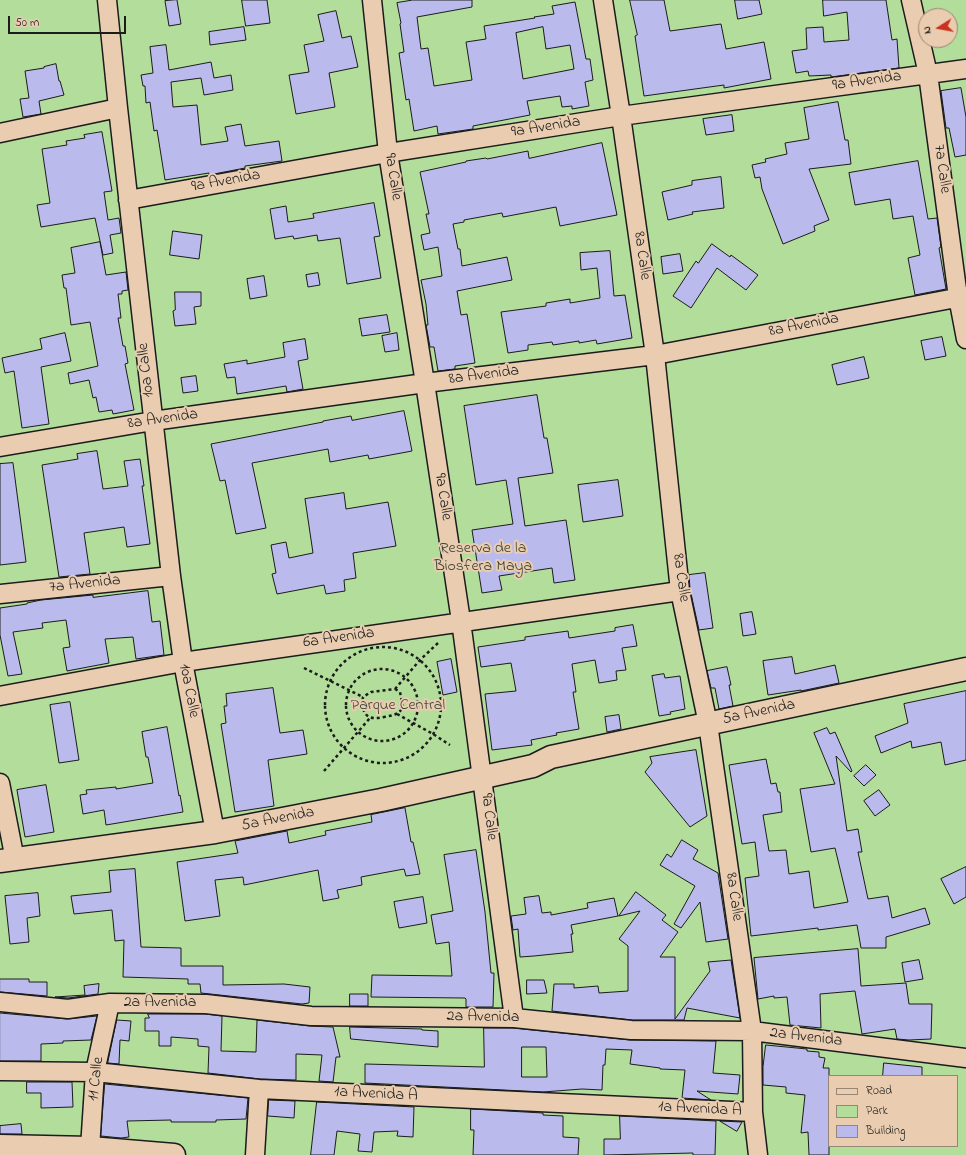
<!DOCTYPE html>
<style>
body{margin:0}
#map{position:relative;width:966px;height:1155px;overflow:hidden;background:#dcc7c2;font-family:"Indie Flower",sans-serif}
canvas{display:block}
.legend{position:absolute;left:828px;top:1075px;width:130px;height:72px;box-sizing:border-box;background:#eacdb0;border:1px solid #988675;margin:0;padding:5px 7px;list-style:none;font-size:12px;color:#1c1c1c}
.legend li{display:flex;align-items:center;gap:8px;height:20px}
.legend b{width:20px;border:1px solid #988675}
.north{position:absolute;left:918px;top:8px;width:40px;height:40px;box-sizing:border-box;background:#eacdb0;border:1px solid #988675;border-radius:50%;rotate:259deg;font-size:11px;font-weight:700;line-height:16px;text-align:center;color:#1c1c1c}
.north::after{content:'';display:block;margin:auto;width:14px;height:18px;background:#c8321e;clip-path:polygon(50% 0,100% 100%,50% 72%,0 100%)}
.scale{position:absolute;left:8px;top:16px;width:118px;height:18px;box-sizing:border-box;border:2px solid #1c1c1c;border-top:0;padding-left:5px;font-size:12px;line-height:14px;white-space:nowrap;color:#1c1c1c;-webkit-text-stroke:3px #eacdb0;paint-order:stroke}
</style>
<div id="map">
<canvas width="966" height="1155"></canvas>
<ul class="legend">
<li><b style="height:5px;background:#eacdb0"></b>Road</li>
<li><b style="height:11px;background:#b3dd9b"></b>Park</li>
<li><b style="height:11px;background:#babaec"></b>Building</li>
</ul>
<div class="north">N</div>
<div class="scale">50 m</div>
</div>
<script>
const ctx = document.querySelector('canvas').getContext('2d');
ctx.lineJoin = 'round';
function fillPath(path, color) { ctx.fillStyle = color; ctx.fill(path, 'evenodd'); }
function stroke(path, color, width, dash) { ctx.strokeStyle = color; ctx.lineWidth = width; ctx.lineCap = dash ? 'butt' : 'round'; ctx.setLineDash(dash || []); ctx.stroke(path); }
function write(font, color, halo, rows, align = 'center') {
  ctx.font = font + ' "Indie Flower",sans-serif'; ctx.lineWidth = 4; ctx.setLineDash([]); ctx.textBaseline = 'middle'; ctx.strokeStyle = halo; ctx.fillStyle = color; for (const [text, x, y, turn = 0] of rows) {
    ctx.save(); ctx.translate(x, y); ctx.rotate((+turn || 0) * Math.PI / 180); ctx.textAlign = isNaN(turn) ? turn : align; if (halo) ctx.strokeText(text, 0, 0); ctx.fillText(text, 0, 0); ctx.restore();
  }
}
fillPath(new Path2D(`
 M0,0H966V1155H0ZM926,16H950V40H926ZM829,1076H957V1146H829Z`), '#b3dd9b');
const building = new Path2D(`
 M177,0L181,24L169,26L165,1Z
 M242,0H267L270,23L246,26Z
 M413,0H472V7L417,17L421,49L428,48L434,86L472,80L466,42L486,39L484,26L535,18L534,17L554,14L552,6L575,2L586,59H590L593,80L585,82L589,106L572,109V106L562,107L560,96L527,101L530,115L473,126V129L438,134L437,126L414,131L409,99L406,100L399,53L404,52L400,24L401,23L397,3ZM543,27L546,49L570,45L574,69L523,79L516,33Z
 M630,0H664L670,31L721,24L726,49L764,42L771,79L724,88V85L644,96L635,36L637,35Z
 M735,0H759L762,14L738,19Z
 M823,0H886L892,40L897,39L899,68L831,77V75L809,76L808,71L796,73L792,51L807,49L806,28L823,27L824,42L849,40L847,12L824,16Z
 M336,11L342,38L351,36L358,67L329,73L335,107L296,114L289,75L309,72L304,45L324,41L318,15Z
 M244,27L246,40L210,45L209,32Z
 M166,45L169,70L211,62L214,78L231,75L233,90L204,95L201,78L171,82L173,107L197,105L201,145L228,141L225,127L241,124L245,146L279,141L282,161L245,166V168L209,175V173L165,180L157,130L154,131L150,102L146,103L145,86H143L141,75L153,73L150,47Z
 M56,64L59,81H60L64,95L39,101L41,114L23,117L20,99L29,98L25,71L44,68V67Z
 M961,88L966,117V155L955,157L949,128H946L941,91Z
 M838,102L845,140H848L851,164L809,169L829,220L814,226L815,231L783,244L762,189L760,177L755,178L752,165L766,162L765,159L787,154L785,143L809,139L804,108Z
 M732,115L734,131L706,135L703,119Z
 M102,132L112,191L104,192L108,220L119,218L121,233L110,235L113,253L103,255L95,218L41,227L37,205L50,203L42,149L67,145L66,141L85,138L84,135Z
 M602,143L617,215L560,226L556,207L503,217L502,213L464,220V222L453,224L458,249H460L462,266L507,257L512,280L457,291L461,315L467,314L475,363L455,366V369L438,371L434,347H430L426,325H428L426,304L421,280L442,276L438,247L424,250L421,235L430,233L426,214H429L420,172L466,162V161L486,158L487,159L528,151L529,158Z
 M918,161L928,219L937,218L941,247L939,248L946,289L915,295L908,258L920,255L913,216L893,219L890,199L855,205L849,173Z
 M721,177L724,208L692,212L693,214L668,220L662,192L692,185V181Z
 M374,203L380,236L374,237L381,278L347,284L340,238L318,241L317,235L294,239L293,236L275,239L270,209L286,206L288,222L314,218L313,214Z
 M173,231L202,235L199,259L170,255Z
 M100,242L106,275L126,272L128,290L122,291V294H118L121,318H118L123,346H125L128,363L125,364L134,410L113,414L112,410L99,412L96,397L93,398L89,380L70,384L68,373L98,366L90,322L71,325L66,288H64L62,275L75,273L71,248Z
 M712,244L730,257L731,255L758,275L746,290L717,268L691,308L673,296L696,261L698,263Z
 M610,251L614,296L625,295L632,338L597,344L596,340L579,343V341L553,345L552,342L528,345V350L508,353L501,312L546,306V303L570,299V303L600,298L597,268L581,270L580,253Z
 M680,254L683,271L663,274L661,257Z
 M318,273L320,285L308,287L306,275Z
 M264,276L267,296L250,299L247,279Z
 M175,292H201V306L194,307L196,324L175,326L173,311L175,310Z
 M387,315L390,332L362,336L359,319Z
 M65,333L71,361L41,367L49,424L22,428L14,371L5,373L2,358L42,349L40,339Z
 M397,333L399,350L385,352L382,336Z
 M942,337L946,356L925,360L921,341Z
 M305,339L308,359L298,361L303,389L287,392L286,386L237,394L235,377L227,378L224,364L247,360V364L285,357L283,343Z
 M864,357L869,378L837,385L832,365Z
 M196,376L198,391L183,393L181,378Z
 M537,395L544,438H547L553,473L518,478L525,526L566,520L575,580L554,583L552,568L499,576L502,590L482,593L472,530L513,524L506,480L476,485L464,406Z
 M404,411L412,451L369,459L368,455L330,462L328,449L252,463L266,528L236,534L225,480L220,481L211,444L323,422V421L351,416L352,420Z
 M97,451L103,489L128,486L124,461L140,459L144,486H142L150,544L127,547L124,527L84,533L90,574L59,577L42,465L78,459L77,454Z
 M13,463L26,562L0,565V464Z
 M618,480L623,516L583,522L578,485Z
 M344,493L346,509L388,502L396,546L353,553L356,578L344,580L345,591L326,594L324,585L277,594L272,574L276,573L271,545L286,542L289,558L313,553L305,499Z
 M705,573L713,628L699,630L690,589L689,575Z
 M148,591L152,622L160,621L164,655L136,659L133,637L105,639L109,663L67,671L63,648L70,647L66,620L42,623L43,628L13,632L22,674L8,676L0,635V608L27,604V603L41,600L93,595V597Z
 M752,612L756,634L743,636L740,614Z
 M633,625L637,646L622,648L626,670L616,671L617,680L599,683L595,660L572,664L576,692H573L579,729L556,733L557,735L531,740L532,745L492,750L485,694L516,691L511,663L481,667L478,647L525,640V637L568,631L569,638L615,631V628Z
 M792,657L795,674L835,665L839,683L801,691V690L768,695L763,661Z
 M451,659L457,692L443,695L437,662Z
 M727,667L731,685H729L733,706L719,709L715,688H711L707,671Z
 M664,674L665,678L680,676L685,709L670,712L671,714L659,716L652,676Z
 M273,688L280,733L303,730L307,754L268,760L274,806L235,812L221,724L226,723L224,706H227L226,694Z
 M966,691V760L945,765L941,742L912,748L911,741L881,753L875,736L908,723L904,704Z
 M70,702L79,760L59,763L50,705Z
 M619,715L621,729L607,732L605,717Z
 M167,727L179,796L180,795L183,812L106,825L104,810L83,814L80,795L87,794L86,790L116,787V789L153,783L148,757H146L142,732Z
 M827,728L830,734L835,732L852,771L851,772L836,756L847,831L858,829L862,852H858L868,899L888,896L892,918L925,908L930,924L886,937V948H861L857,925L818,930V928L751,936L745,878L759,876L755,842L742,844L729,765L766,759L771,784L776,783L778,792H780L782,812L763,815L769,851L786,850L789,874L809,871L814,908L848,902L835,848L811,852L800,789L835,784L814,733Z
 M696,750L707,816L690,827L645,772L652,763L650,757Z
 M866,765L876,775L864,786L854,776Z
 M46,785L54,832L25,837L17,790Z
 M879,790L890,805L875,816L864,801Z
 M405,808L411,842H413L420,874L406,876L404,869L361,877L362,885L337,890L339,898L323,901L318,870L244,885L243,877L215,880L220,916L185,921L177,862L238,853L235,841L287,831L289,843L326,835L325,831L372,822L371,815Z
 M682,840L698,850L693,859L718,873L728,939L706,942L700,902L681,928L674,924L695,886L660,865L667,854L671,857Z
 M476,850L485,912L491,973H494L493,1007H466V999L465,998L371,997L372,975L452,976L449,942L436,944L431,915L453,911L444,855Z
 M966,867V897L954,904L941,879Z
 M135,869L141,947L181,948V966H223V985L284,984L310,987L309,1003L302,1004L201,993L200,984H188V979L123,977L124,940L115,941L112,910L74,914L71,896L111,892L109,871Z
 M636,892L666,915L662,920L678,932L660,957H675V1019L710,971L708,962L731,960L740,1018L687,1008L684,1020H632L552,1011L554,984H574V988L598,986L599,993L628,991V946L619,939L640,911L619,916Z
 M38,893L40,916L27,918L29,942L10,944L5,896Z
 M539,896L542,913L551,912V915L588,908L587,903L614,898L618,916L571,925L573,934H571L573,952L534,956L520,957L518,929L513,930L511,916L526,914L524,898Z
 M423,897L427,923L399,928L394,902Z
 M858,949L861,986L906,983L909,1004H932L931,1039L909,1040L897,1039L895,1029L862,1034L855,991L820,994L821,1028L790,1025L787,997L774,998V996L758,999L754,958Z
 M919,960L923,979L905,982L902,963Z
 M0,979H29V982H47V996L0,992Z
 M527,980H544L547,993L527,994Z
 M99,984L98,994L68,998L55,997L85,995L84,986Z
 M350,994H368V1006H350Z
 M0,1013L67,1019L97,1016L91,1040L63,1041V1043L41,1044V1061H0Z
 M148,1014H205L222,1016L221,1051L256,1052L257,1020L310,1026L333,1027L340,1057H336L333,1082L319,1081L322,1055L296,1054V1080L260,1079L208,1073L209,1047L198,1046V1039L171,1037V1046H159V1031H145V1018H149Z
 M117,1020L131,1021L129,1041L120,1040L119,1064L108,1063Z
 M350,1027L422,1029V1030L438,1031V1047L351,1039Z
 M484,1028H513L630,1040L716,1041L713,1073L740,1075L738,1094L697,1091L711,1100L682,1098L685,1070L660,1069V1068L630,1064L632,1050L606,1049L605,1065H603L602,1090L582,1089L543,1092L365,1083V1064L484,1067ZM522,1047H546L547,1077H522Z
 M766,1045L807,1049V1051L819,1052V1057L825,1058L823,1068H829V1155H809L808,1132L801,1133L805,1095L786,1093V1087L763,1085V1067Z
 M884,1063L922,1067V1076H883Z
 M27,1082H72L73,1107L41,1108V1093H27Z
 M105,1084L248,1098L246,1119L216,1120V1122H171V1120L127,1121L129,1137L121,1138L101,1136Z
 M269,1100L295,1101L294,1118L268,1116Z
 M317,1102L414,1107L413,1137L397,1136L398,1131L374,1132L372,1152L358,1151L360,1134L337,1131L334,1155H311Z
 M471,1109L543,1113V1115L563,1116V1137L579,1138L578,1155H473L474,1130H471Z
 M620,1116L716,1121L715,1155H693V1153L604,1155V1139H620Z
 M720,1121L742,1122L737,1131Z
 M21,1124L22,1134H0V1126Z`);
fillPath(building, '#babaec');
stroke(building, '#1c1c1c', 1);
const street = new Path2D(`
 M107,0L118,108L171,576L183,662L215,832
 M372,0L388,153L425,383L461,621L514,1018
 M603,0L621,116L655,355L680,591L708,724L752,1031L753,1112L758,1155
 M911,0L928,74L958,297L966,339
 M0,133L118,108
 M128,200L388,153L621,116L966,69
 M0,447L153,421L425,383L655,355L966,296
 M0,594L171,576
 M0,696L183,662L680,591
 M0,783L15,860
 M0,1002L68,1009L110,1003L206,1004L311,1016L514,1018L631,1030L752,1031L966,1058
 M0,1071L95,1072L259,1089L753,1112
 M94,1155L90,1148L95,1072L110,1003
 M255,1155L259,1089`);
const secondary = new Path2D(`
 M0,861L215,832L381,800L533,766L551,757L966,669
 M0,1146L90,1148L174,1155`);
stroke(street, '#1c1c1c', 21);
stroke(secondary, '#1c1c1c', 25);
stroke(new Path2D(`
 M325 705a58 58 0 1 1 116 0a58 58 0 1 1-116 0Z
 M304,668L363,697
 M346 705a36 36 0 1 1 72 0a36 36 0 1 1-72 0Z
 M395,689L400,692L403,708C397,715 394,715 384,717C367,721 361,714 363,697L371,692Z
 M395,689L420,660L438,643
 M397,714L433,734L450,745
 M324,771L370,718`), '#1c1c1c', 2.5, [3, 3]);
stroke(street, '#eacdb0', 18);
stroke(secondary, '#eacdb0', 22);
write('16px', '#1c1c1c', '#eacdb0', [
 ["9a Avenida",867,82,-8],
 ["9a Avenida",546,128,-9],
 ["7a Calle",941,169,82],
 ["9a Calle",392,177,81],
 ["9a Avenida",226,182,-10],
 ["8a Calle",641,256,82],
 ["8a Avenida",804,326,-11],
 ["10a Calle",147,370,-96],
 ["8a Avenida",484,376,-7],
 ["8a Avenida",163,420,-8],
 ["9a Calle",442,497,81],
 ["8a Calle",680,578,82],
 ["7a Avenida",85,585,-6],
 ["6a Avenida",339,639,-8],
 ["10a Calle",188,691,79],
 ["5a Avenida",759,713,-12],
 ["9a Calle",488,817,83],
 ["5a Avenida",278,820,-11],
 ["8a Calle",733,897,82],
 ["2a Avenida",160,1003],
 ["2a Avenida",483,1018,1],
 ["2a Avenida",806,1038,7],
 ["11 Calle",97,1079,-83],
 ["1a Avenida A",376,1095,3],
 ["1a Avenida A",700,1110,3]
]);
write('16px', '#3a4335', '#eacdb0', [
 ["Reserva de la",483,549],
 ["Biosfera Maya",483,567],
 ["Parque Central",398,706]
]);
</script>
